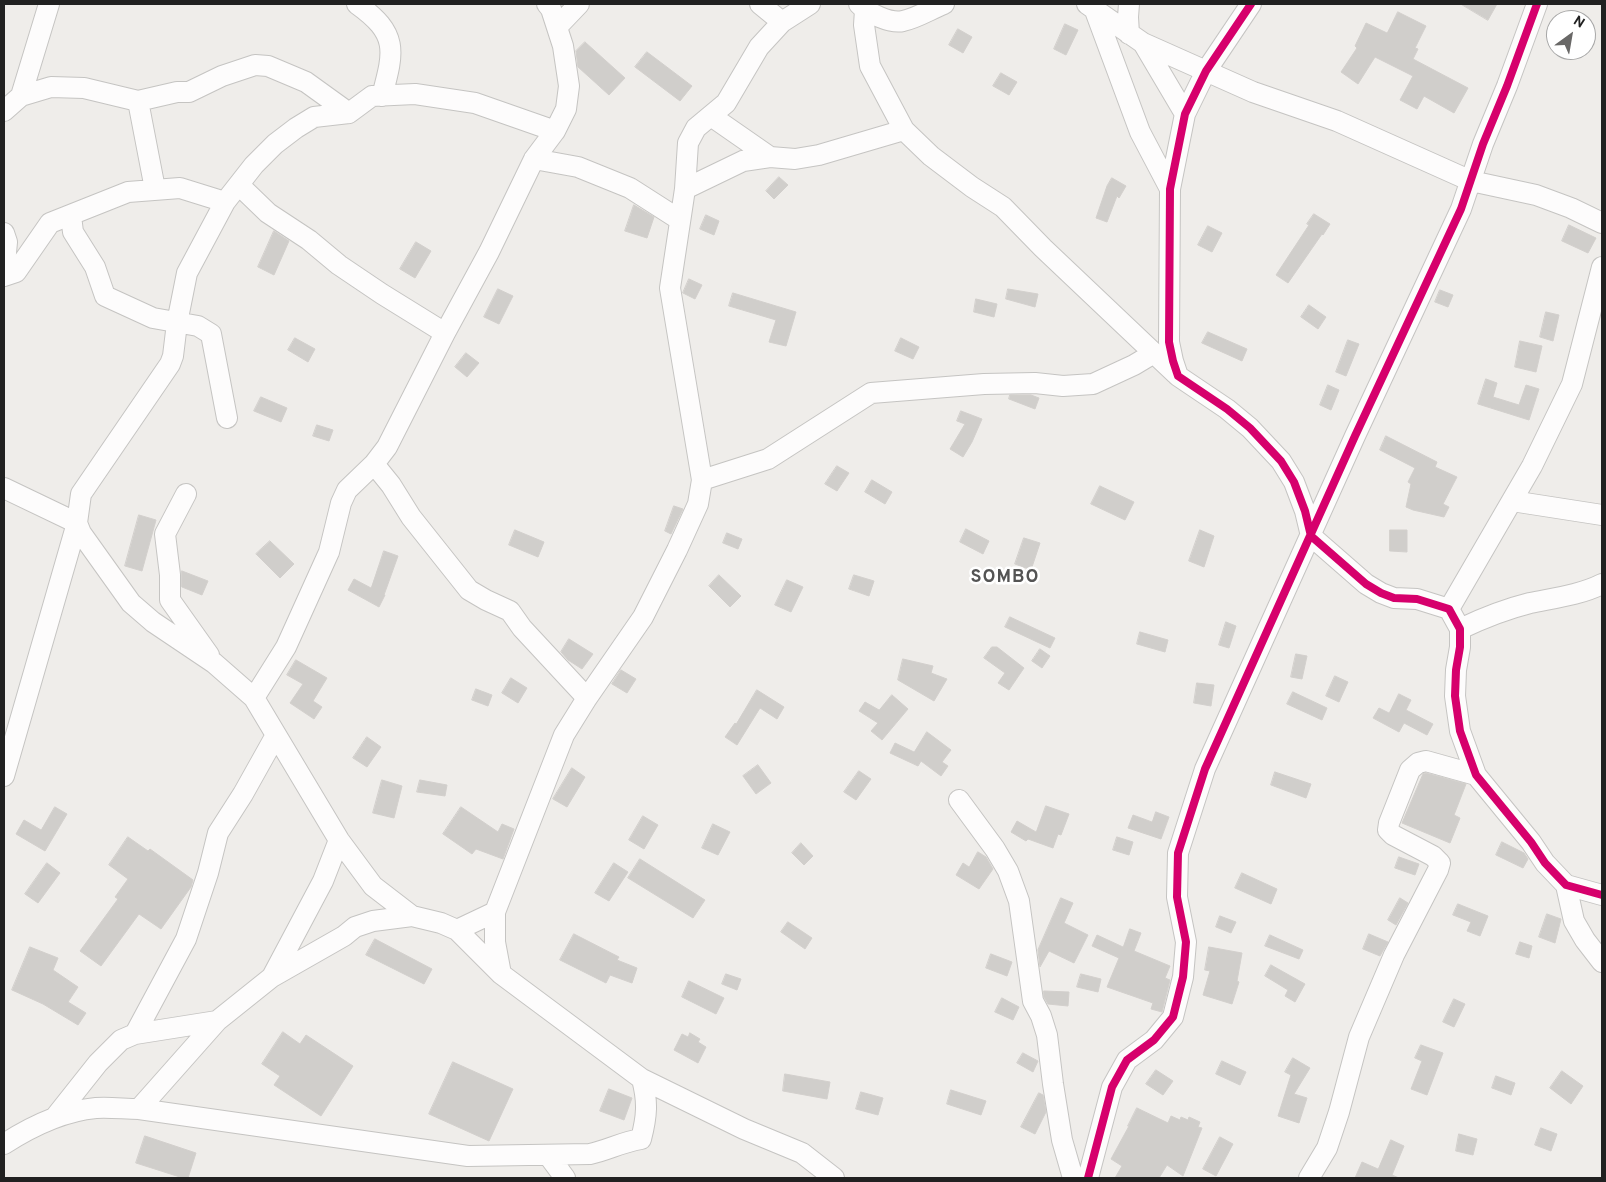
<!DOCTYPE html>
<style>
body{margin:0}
#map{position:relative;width:1606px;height:1182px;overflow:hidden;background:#efedea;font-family:Overpass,sans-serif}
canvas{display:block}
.frame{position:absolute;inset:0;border:5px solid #212121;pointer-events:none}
.north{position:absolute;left:1546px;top:10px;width:50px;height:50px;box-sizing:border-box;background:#fff;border:1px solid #a6a6a6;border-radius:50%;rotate:32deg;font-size:14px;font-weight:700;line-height:20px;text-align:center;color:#212121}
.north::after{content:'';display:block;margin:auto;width:18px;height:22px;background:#696867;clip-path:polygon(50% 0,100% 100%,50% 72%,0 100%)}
</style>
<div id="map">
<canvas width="1606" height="1182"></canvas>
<div class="frame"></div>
<div class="north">N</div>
</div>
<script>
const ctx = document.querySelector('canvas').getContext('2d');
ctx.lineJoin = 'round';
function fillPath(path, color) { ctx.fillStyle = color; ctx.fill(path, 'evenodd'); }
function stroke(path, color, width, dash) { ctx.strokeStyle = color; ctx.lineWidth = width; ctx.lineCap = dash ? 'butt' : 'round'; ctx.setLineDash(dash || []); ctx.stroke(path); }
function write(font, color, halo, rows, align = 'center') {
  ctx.font = font + ' Overpass,sans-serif'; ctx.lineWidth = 5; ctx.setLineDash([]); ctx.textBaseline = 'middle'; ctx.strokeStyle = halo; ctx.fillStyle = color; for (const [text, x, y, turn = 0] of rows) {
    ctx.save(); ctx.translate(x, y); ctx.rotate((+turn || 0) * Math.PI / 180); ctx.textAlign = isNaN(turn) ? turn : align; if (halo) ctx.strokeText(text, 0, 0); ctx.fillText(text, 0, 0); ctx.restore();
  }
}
const building = new Path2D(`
 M1461,4H1497L1488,20Z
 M1398,12L1426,26L1415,48L1418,49L1413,59L1468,88L1454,113L1424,96L1417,109L1400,100L1413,76L1375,57L1358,84L1341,72L1357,48L1355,46L1366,23L1387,33Z
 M1065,24L1078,30L1066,55L1054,49Z
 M958,29L972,37L963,53L949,45Z
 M585,42L625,78L609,95L578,67L576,51Z
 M647,52L692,86L680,101L635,67Z
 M1001,73L1017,82L1009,95L993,86Z
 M779,177L788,185L774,199L766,191Z
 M1112,178L1126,186L1119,198L1117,196L1107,222L1096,218L1107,186Z
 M634,205L654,217L647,238L625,231Z
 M1314,214L1330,224L1323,235L1322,234L1288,283L1276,275L1309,225L1307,224Z
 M706,215L719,221L714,235L700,229Z
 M1569,225L1596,238L1588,253L1562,241Z
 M1208,226L1222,233L1212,252L1198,245Z
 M274,231L289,241L274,275L258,267Z
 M416,242L431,251L415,278L400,269Z
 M689,279L702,285L695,299L683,293Z
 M498,289L513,296L499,324L484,317Z
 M1008,289L1038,294L1035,307L1006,299Z
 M1440,290L1453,295L1448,307L1435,302Z
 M733,293L796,312L786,346L769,342L776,320L729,306Z
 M976,299L997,304L994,317L974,312Z
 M1309,305L1326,317L1318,329L1301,317Z
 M1546,312L1559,315L1553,341L1540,337Z
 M1208,332L1247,349L1242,361L1202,343Z
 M295,338L315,349L308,362L288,350Z
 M901,338L919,347L913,359L895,351Z
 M1348,340L1359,344L1346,376L1336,372Z
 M1520,341L1542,346L1536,372L1515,367Z
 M466,353L479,363L467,377L455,367Z
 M1486,379L1497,383L1493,397L1519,405L1526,385L1539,389L1529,420L1478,404Z
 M1328,385L1339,390L1331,410L1320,405Z
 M1010,395H1031L1039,398L1035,409L1009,399Z
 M261,397L287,408L281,422L254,411Z
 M961,411L982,419L972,442L963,457L950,449L965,424L957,421Z
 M317,425L333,430L329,441L313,436Z
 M1386,436L1437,462L1435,467L1457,477L1443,504L1449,507L1444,517L1413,510L1406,507L1411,484L1408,482L1415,468L1380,450Z
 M837,466L849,473L837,491L825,484Z
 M872,480L892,492L885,504L865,492Z
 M1100,486L1134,502L1125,520L1091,504Z
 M674,506L683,509L671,534L665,531Z
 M139,515L156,520L142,571L125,566Z
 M966,529L989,541L983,554L960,542Z
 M515,530L544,542L538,557L509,545Z
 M1200,530L1214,536L1204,567L1189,561Z
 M1390,530H1407V552L1390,551Z
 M727,533L742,539L738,549L723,543Z
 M1024,538L1040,543L1031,570L1015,564Z
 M270,541L294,564L280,578L256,554Z
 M384,551L398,556L384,595H385L379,607L348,590L354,579L371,588Z
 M182,571L208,581L202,595L182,587Z
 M719,575L741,596L730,607L709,586Z
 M854,575L874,581L869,596L849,589Z
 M787,580L803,587L791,612L775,605Z
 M1010,617L1055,638L1050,648L1005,627Z
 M1226,622L1236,626L1229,648L1219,645Z
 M1140,632L1168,640L1165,652L1137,644Z
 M569,639L593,654L582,669L568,660L561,652Z
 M992,647H997L1024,668L1009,690L998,683L1005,673L984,658Z
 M1040,649L1050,656L1042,668L1032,661Z
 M1296,654L1307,656L1302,679L1291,677Z
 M903,659L933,666L931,673L947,679L934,701L898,680Z
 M296,660L327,678L313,701L322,707L314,719L290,703L303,684L287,675Z
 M621,670L636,679L627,693L612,684Z
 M1335,676L1348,682L1339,702L1326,696Z
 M511,678L527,688L518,703L502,693Z
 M1197,683L1214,685L1211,706L1194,703Z
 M476,689L492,695L488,706L472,700Z
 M757,690L784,707L777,719L760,708L737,745L725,737L735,723L736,724Z
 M1293,692L1327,708L1322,720L1287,704Z
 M1399,694L1411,700L1406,710L1433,724L1427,735L1404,723L1399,732L1373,718L1379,708L1389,713Z
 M892,695L908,709L882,740L871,731L878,723L859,711L865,702L879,710Z
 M927,732L951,750L942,762L948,766L941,776L921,761L918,766L890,753L895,743L914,752Z
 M367,737L381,747L367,767L353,758Z
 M758,765L771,783L756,794L743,776Z
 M572,768L585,777L567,807L553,799Z
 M859,771L871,779L856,800L844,792Z
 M1275,772L1311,784L1306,798L1271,785Z
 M1426,773L1466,784L1454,815L1460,818L1450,843L1402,823L1423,774Z
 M382,780L402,786L394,818L373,813Z
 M420,780L447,785L445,796L417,792Z
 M1046,806L1069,814L1061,835L1058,834L1053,848L1028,839L1026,841L1011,832L1017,821L1036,832Z
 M55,807L67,814L45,851L16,834L24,820L41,830Z
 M461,807L498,832L502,824L514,829L503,859L476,849L472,854L443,834Z
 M1156,812L1169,817L1161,839L1128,828L1133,815L1152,822Z
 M643,816L658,825L644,849L629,840Z
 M713,824L730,832L718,855L702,848Z
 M128,837L148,851L150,849L193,880L191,887L161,929L139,914L101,966L80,951L118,899L115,897L128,879L109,865Z
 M1117,837L1133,842L1129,855L1113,850Z
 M1502,842L1524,853L1528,859L1523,868L1496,855Z
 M801,843L813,856L804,865L792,853Z
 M978,852L986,857L993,869L979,889L956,875L963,863L969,867Z
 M1399,857L1419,864L1415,875L1395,868Z
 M640,859L705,900L693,918L628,878Z
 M47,863L60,873L38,903L25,894Z
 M614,863L628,872L609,901L595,893Z
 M1242,873L1277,889L1271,904L1235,888Z
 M1061,898L1073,903L1064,923L1088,935L1074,963L1049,951L1040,967L1038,950Z
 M1400,898L1408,903L1396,925L1388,920Z
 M1458,904L1488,916L1480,936L1467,931L1471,922L1453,915Z
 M1547,914L1561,919L1555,943L1539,937Z
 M1220,916L1236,922L1231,933L1216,927Z
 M788,922L812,938L805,949L781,932Z
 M1130,929L1141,933L1134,951L1170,966L1165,978L1170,980L1162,1012L1151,1009L1153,1003L1107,987L1119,958L1092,946L1097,935L1123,947Z
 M574,934L619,957L617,960L637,968L632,983L610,975L606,983L560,960Z
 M1369,934L1388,942L1380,956L1363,949Z
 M1270,935L1303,950L1299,959L1265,946Z
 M375,939L432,969L424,984L366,955Z
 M1520,942L1532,946L1529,958L1516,954Z
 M30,947L58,958L53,970L78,987L68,1002L86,1013L78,1025L43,1004L12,990Z
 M1209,947L1242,953L1237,981L1239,982L1232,1004L1203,995L1210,971L1205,970Z
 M991,954L1012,962L1007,976L986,968Z
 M1271,965L1305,984L1295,1002L1285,996L1288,990L1265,976Z
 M726,974L741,979L737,990L722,984Z
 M1081,974L1101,979L1098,992L1077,987Z
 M689,981L724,998L716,1014L682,997Z
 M1044,991L1069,992L1068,1006L1048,1004L1044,997Z
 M1002,998L1019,1007L1013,1020L995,1012Z
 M1454,999L1465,1004L1454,1027L1443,1022Z
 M283,1032L300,1044L306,1035L353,1066L321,1116L274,1085L280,1076L262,1064Z
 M690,1033L700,1039L698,1042L706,1047L698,1063L674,1050L682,1034L688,1037Z
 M1421,1045L1443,1053L1427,1095L1411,1089L1422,1061L1415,1058Z
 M1023,1053L1038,1061L1033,1072L1017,1063Z
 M1293,1058L1310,1068L1294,1094L1307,1098L1299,1123L1278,1116L1291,1075L1285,1072Z
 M1222,1061L1246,1072L1240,1085L1216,1074Z
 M453,1062L513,1089L489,1141L429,1114Z
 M1156,1070L1173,1081L1163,1095L1146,1084Z
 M1562,1071L1583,1086L1571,1104L1550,1088Z
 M785,1074L830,1082L827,1099L783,1091Z
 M1496,1076L1515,1083L1511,1095L1492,1088Z
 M609,1089L632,1098L624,1120L600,1111Z
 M951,1090L986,1101L981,1115L947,1104Z
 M861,1092L883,1098L878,1115L856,1109Z
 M1039,1093L1043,1095L1046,1112L1035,1134L1021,1127Z
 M1137,1108L1168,1123L1171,1116L1180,1120L1181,1117L1188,1120L1189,1117L1200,1122L1198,1127L1202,1128L1183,1176L1167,1165L1159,1178H1115L1122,1166L1111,1159L1129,1126H1128Z
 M1541,1128L1557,1134L1551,1151L1535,1145Z
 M1459,1134L1477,1139L1473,1155L1456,1151Z
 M145,1136L196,1153L188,1178H183L136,1163Z
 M1220,1137L1233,1144L1216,1176L1203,1169Z
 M1391,1140L1404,1146L1392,1175L1399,1178H1355L1362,1162L1378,1169Z`);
fillPath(building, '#d0cecb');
stroke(building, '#d2cfcc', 1);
const minor = new Path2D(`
 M357,4C399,34 394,51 382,96
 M760,4L782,22
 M859,4C867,13 891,24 903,21C917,18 931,9 944,4
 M1087,4L1143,43L1253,92L1337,121L1471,181L1536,195L1571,208L1602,223
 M1251,4L1206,71L1185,114L1170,189L1169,342L1173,361L1178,376L1227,409L1250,428L1281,461L1294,482L1305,511L1311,536L1366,584L1381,593L1394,598L1417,599L1449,609L1460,629V647L1456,670L1455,696L1460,731L1476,775L1531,842L1545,863L1566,885L1602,895
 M1094,8L1140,132L1170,189
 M865,10L864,25L870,66L904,130L931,156L972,187L1003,207L1043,248L1176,374
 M557,27L579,4
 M1129,34L1128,17L1129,4
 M1143,43L1185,114
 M21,96L49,4
 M138,101L155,189
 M4,111L21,96L51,87L84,88L138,101L177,92H189L222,76L255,65L268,66L306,82L349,113L372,96L415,94L475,103L555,131
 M711,116L770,157
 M534,159L578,167L630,188L680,220
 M239,185L268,213L309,240L339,265L382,294L445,333
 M685,189L743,161L770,157L795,159L819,155L904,130
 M71,216L73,232L95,267L105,296L153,318L198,326L211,334L227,418
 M4,233L7,242L4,274
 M4,276L16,272L50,223L128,192L180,188L225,202
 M374,464L391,485L411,517L469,590L486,600L510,611L522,628L587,698
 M702,480L768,459L871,393L984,384L1035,383L1063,386L1093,384L1134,365L1154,353
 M4,488L77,523L81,533L131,603L153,622L214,663L254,698L339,840L373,886L412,916
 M186,494L165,534L170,575V600L209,655
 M1512,501L1602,515
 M1449,609L1532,466L1572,384L1602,267
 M1460,629C1483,618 1506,609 1530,603C1554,598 1580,595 1602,584
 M254,698L286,647L329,552L341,503L347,490L374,464L387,447L445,333L489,252L534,159L555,131L566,109L569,86L563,46L551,9L547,4
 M4,776L77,523L81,494L170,364L173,356L177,323L187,273L225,202L254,165L275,144L296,128L314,117L349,113
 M959,800L995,849L1008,871L1019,901L1033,1001L1041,1016L1047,1035L1053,1084L1062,1140L1073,1178
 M1566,885L1574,921L1585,940L1602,962
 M495,912V942L501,974
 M457,930L495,912L564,735L587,698L643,617L677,550L698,504L702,480L670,288L685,189L688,143L696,128L726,103L759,47L782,22L810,4
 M272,977L323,881L339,840
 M135,1034L186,939L208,873L218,833L243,794L276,735
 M139,1109L217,1021
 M56,1116L98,1063L121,1040L135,1034L217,1021L272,977L344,936L355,927L373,921L412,916L441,923L457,930L501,974L642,1079L744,1129L802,1153L834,1178
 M4,1144C32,1126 63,1111 96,1108C110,1107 125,1109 139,1109L468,1156L590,1154C608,1150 622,1142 641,1139C647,1116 648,1102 642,1079
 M548,1155L565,1178
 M1088,1178L1112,1087L1127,1060L1154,1040L1173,1017L1183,977L1186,942L1177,897L1178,853L1205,769L1355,436L1461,209L1483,144L1507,86L1537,4
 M1309,1178L1327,1148L1339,1112L1359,1037L1394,955L1438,870L1440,863L1433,856L1393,835L1388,830L1389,823L1410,770L1418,763L1426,761L1476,775`);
stroke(minor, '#c5c4c2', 22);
stroke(minor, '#fdfcfc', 20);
stroke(new Path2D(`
 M1251,4L1206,71L1185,114L1170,189L1169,342L1173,361L1178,376L1227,409L1250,428L1281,461L1294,482L1305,511L1311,536L1366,584L1381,593L1394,598L1417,599L1449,609L1460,629V647L1456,670L1455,696L1460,731L1476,775L1531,842L1545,863L1566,885L1602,895
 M1088,1178L1112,1087L1127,1060L1154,1040L1173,1017L1183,977L1186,942L1177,897L1178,853L1205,769L1355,436L1461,209L1483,144L1507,86L1537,4`), '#d6006c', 8);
ctx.letterSpacing = '1px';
write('bold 18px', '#545454', '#fff', [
 ["SOMBO",1005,578]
]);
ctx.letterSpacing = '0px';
</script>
